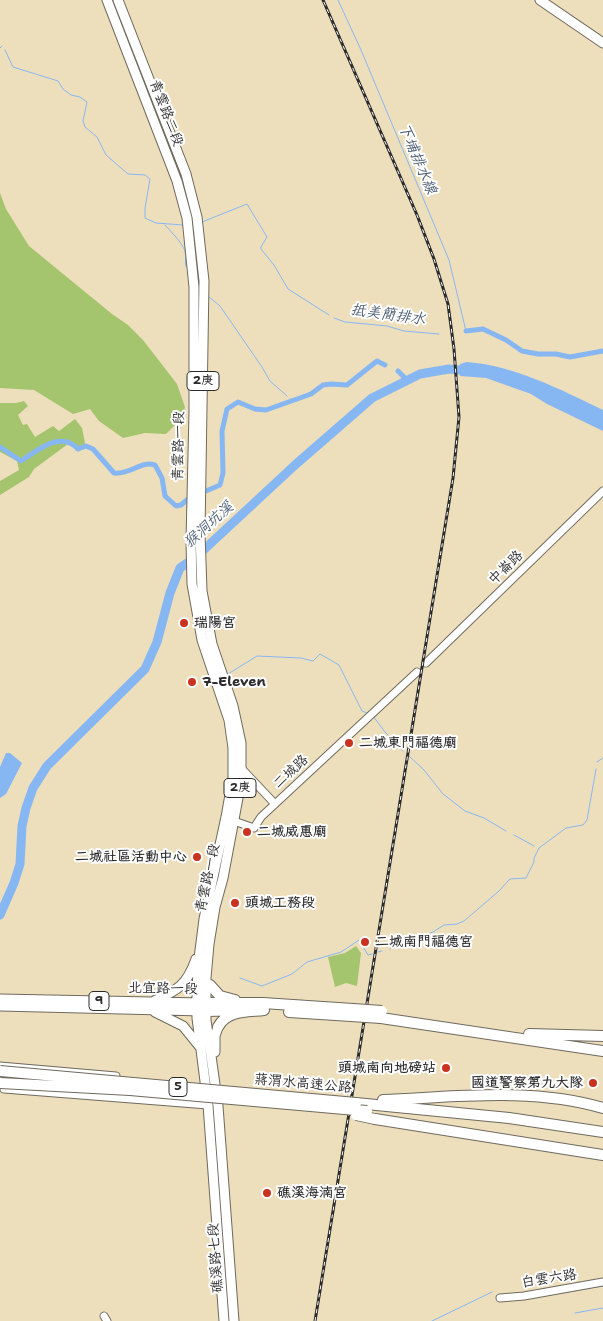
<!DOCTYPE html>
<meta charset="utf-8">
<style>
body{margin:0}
canvas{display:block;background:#eddebc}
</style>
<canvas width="603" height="1321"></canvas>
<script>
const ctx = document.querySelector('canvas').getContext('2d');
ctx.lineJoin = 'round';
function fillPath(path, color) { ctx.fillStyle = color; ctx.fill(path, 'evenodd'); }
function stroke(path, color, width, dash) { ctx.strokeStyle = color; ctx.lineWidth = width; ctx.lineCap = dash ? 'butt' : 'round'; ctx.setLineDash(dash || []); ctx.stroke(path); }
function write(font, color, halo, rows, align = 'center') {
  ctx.font = font + ' "Shantell Sans","LXGW WenKai TC",sans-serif'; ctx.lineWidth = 4; ctx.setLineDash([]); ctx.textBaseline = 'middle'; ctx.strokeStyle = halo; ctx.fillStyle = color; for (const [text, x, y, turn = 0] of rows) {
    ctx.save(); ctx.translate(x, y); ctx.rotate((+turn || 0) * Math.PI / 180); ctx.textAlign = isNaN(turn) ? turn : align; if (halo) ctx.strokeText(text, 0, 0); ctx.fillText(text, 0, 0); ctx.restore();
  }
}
fillPath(new Path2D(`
 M0,193L6,209L29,246L112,314L128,325L143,340L177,384L185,407L183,417L166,434L145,433L123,438L99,421L90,409L73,414L34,390L0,388Z
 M24,401L28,406L18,415L23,425L27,424L35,437L53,426L59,431L75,419L82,428L86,448L79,449L68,444L34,469L29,477L0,495V481L19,470L17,461L0,452V403H16Z
 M356,946L361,953L357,986L346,983L335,987L328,957L345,953Z`), '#a4c56e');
fillPath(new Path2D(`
 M467,362C516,366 559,389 603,410V431L547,404L531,394L486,378L460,376V364Z
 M6,753H10L22,763L6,794L0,798V767Z`), '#87b7f2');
stroke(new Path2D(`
 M338,0L361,50L449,260L466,331
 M0,48L2,46
 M5,50L13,67L58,81L63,89L71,95L80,97L87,102L83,121L85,127L97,137L106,155L128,174L145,175L150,179L145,208V218L156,223L183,225
 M202,222L247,204L267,237L261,247V249L274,265L288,289L329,315
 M165,225C172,233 181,241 185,251C187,256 184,262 186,267
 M209,297L220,306L262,367L270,381L287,396
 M334,318L345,322L387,326L404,331L439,334
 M290,399L293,401
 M228,674L257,656L301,658L313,661L320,654L339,665L362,711L367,713
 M373,716L385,732L403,751
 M409,756L424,770L443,794L465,811L484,818L506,831
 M597,762L603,758
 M514,835L534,846
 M390,949L433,932L444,925L457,924L464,921L499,891L510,879L526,878L534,862V858L539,848L566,828L583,825L587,820L596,769
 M378,952L382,951
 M240,978L262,986L292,974L307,962L341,952L359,940L368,955L372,954
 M533,1298L603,1286
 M575,1313L603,1308
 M432,1321L492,1292`), '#87b7f2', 1);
stroke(new Path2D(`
 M466,331L483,329L506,340L522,351L538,354H556L570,357L603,351
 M398,371L406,379
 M0,447L21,461C38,450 61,430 78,449L86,446L93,449L114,473C130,475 142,460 155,465L162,478L165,496L176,506L181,505L188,499
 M206,491L220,485L223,473L222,431L227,409L238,402L255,409L266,410L311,394L323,385L331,384L347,385L377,361L385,365`), '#87b7f2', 5);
stroke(new Path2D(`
 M0,915L14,883L20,864L22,826L26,808L33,788L47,766L145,669L157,642L170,593L180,568L196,557L295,465L372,398L420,374L449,369L470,371`), '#87b7f2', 9);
const minor = new Path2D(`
 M426,663L603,491
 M242,769L275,804
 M231,820L254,828L261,817L417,672
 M0,1066L116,1076
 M4,1089L208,1105
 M500,1298L524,1296L603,1282
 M104,1316L107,1321`);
const major = new Path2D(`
 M107,0L177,181L187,218L194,287V412L191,541L192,584L202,640L229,720L233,748V778L226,817L204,919L198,966L197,995V1018L208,1105L224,1321
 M118,0L186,174L197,217L204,281L200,533L202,591L212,644L233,706L241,743V782L223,878L215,907L209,944L206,978V1020L218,1106L234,1321
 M540,0L603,43
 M0,999L202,1003
 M154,1001C178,990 187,985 196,959
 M0,1006L203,1011
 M155,1012L183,1026L200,1047
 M215,1052V1036L218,1027`);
const highway = new Path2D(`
 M210,985L220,996L235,1000
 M206,1003H263L353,1009
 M206,1011L247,1010
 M289,1012L351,1016
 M381,1018L603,1051
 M218,1027C227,1010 247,1012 264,1010
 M529,1034L603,1036
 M383,1100C456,1097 532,1087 603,1108
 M356,1103L509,1118L603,1132
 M375,1119L603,1155`);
stroke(minor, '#6f6a5e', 9);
stroke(major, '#6f6a5e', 11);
stroke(highway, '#6f6a5e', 12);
stroke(minor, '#fff', 7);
stroke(major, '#fff', 9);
stroke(highway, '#fff', 10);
const rail = new Path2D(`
 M315,1321L453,478L459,417L454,349L448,304L434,259L417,215L323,0`);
stroke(rail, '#2b2b2b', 3);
stroke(rail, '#fff', 1, [4]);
const highwayBridge = new Path2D(`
 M353,1009L382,1011
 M351,1016L381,1018
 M0,1071L356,1103
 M0,1083L130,1090L367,1111
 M356,1115L375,1119`);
stroke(highwayBridge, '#6f6a5e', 12, []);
stroke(highwayBridge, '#fff', 10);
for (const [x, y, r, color] of [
 [184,623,5,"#c8321e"],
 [192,682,5,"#c8321e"],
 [349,743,5,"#c8321e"],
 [247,832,5,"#c8321e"],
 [197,857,5,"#c8321e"],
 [235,903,5,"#c8321e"],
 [365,942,5,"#c8321e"],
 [446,1068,5,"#c8321e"],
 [593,1083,5,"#c8321e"],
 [267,1193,5,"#c8321e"]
]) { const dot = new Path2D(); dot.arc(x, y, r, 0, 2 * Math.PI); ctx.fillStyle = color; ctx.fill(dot); stroke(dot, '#fff', 2); }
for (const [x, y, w] of [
 [203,381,32],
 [240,788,32],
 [99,1001,20],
 [178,1087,18]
]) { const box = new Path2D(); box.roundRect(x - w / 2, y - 9.5, w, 19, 4); ctx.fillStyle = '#fff'; ctx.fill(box); stroke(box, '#2b2b2b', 1); }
write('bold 12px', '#2b2b2b', null, [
 ["2庚",203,381],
 ["2庚",240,788],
 ["9",99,1001],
 ["5",178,1087]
]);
write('14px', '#2b2b2b', '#fff', [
 ["青雲路二段",166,113,69],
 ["青雲路一段",179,446,-89],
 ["中崙路",506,568,-44],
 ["二城路",291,772,-43],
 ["青雲路一段",208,878,-78],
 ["北宜路一段",163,989,1],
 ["蔣渭水高速公路",303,1084,5],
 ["礁溪路七段",216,1258,-94],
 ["白雲六路",549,1279,-9]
]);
write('bold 14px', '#2b2b2b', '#fff', [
 ["瑞陽宮",194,623],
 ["7-Eleven",202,682],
 ["二城東門福德廟",359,743],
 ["二城威惠廟",257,832],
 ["二城社區活動中心",187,857,"right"],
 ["頭城工務段",245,903],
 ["二城南門福德宮",375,942],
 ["頭城南向地磅站",436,1068,"right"],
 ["國道警察第九大隊",583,1083,"right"],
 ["礁溪海湳宮",277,1193]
], 'left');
write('italic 15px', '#4b5c71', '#fff', [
 ["下埔排水線",417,159,67],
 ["抵美簡排水",388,315,8],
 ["猴洞坑溪",209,525,-42]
]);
</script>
